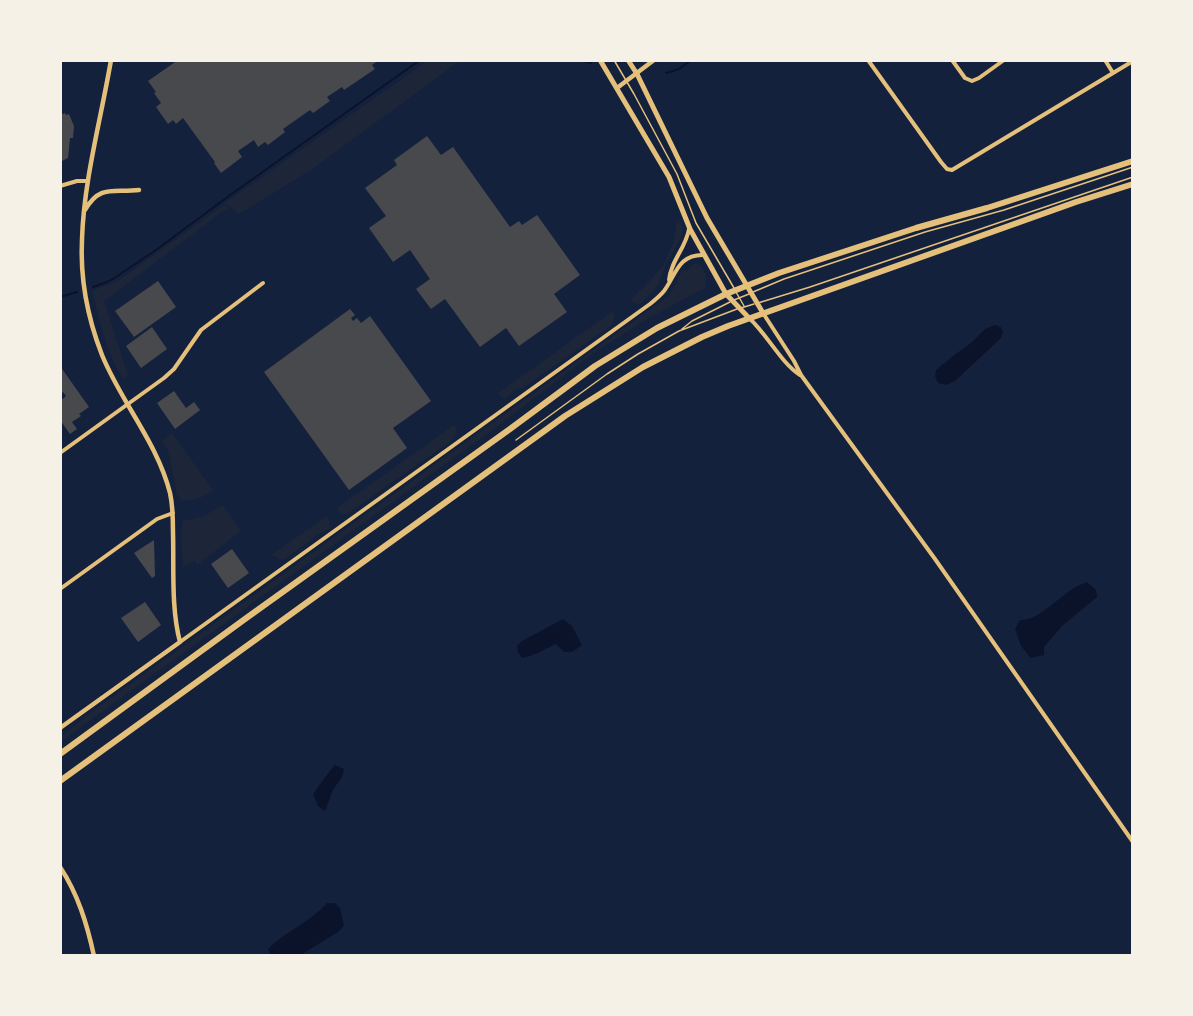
<!DOCTYPE html>
<style>
body{margin:0}
#map{position:relative;width:1193px;height:1016px;overflow:hidden;background:#14213d;font-family:Signika,sans-serif}
canvas{display:block}
.frame{position:absolute;inset:0;border:62px solid #f6f1e7;pointer-events:none}
</style>
<div id="map">
<canvas width="1193" height="1016"></canvas>
<div class="frame"></div>
</div>
<script>
const ctx = document.querySelector('canvas').getContext('2d');
ctx.lineJoin = 'round';
function fillPath(path, color) { ctx.fillStyle = color; ctx.fill(path, 'evenodd'); }
function stroke(path, color, width, dash) { ctx.strokeStyle = color; ctx.lineWidth = width; ctx.lineCap = dash ? 'butt' : 'round'; ctx.setLineDash(dash || []); ctx.stroke(path); }
fillPath(new Path2D(`
 M429,60H461L311,170L239,214L225,203Z
 M224,205L229,208L223,211L104,301L128,376L123,378C106,353 100,320 92,291L119,280Z
 M677,220H679L683,231L680,240L665,266L659,283L654,291L640,304L634,303L631,300L632,298L643,288L663,266L674,241Z
 M695,263L699,264C705,270 708,279 705,288L649,318L595,352L494,429L60,742V737L93,711L670,295L683,269L686,271Z
 M613,311C615,318 614,322 609,327L523,388L516,389L505,399L497,394Z
 M454,425C459,432 457,435 451,441L347,514C342,515 339,513 337,508Z
 M172,433L213,490C205,497 191,502 181,500L177,495L168,450L162,441Z
 M223,505L241,531L197,565L195,561L183,567L181,537L183,521L204,516Z
 M327,516L330,524L329,529L319,534L285,559H279L275,556L271,557L270,556Z`), '#1d2539');
fillPath(new Path2D(`
 M995,325L1001,327L1003,332L1001,338L955,381L946,385L938,383L935,376L936,370L953,356L971,343L985,329Z
 M1087,582L1096,590L1097,597L1063,625L1044,647V655L1031,658L1021,646L1015,629L1020,620C1037,622 1060,596 1074,588C1078,585 1083,584 1087,582Z
 M563,619L572,626L582,645L572,652H564L556,644C545,649 534,656 522,658L518,652L517,646L522,641Z
 M335,765L344,769L343,775L333,790L325,811L318,806L313,794L332,768Z
 M327,903H335L340,908L344,926L338,932L299,956H271L268,949C286,931 310,922 327,903Z`), '#0b132b');
stroke(new Path2D(`
 M579,60L591,63
 M666,73L679,69L691,60
 M93,287L107,282L116,277L156,250L233,193L420,60
 M60,297L77,292`), '#0b132b', 2);
fillPath(new Path2D(`
 M178,60H379L372,65L375,69L344,90L342,87L327,97L330,101L313,113L310,110L283,129L285,132L268,145L265,142L258,147L254,140L238,151L242,157L221,173L214,163L215,162L183,118L176,124L173,120L168,124L156,107L161,103L154,93L156,92L148,81Z
 M65,113L66,115L69,114L74,126L73,138H70L68,158L60,162V115Z
 M427,136L441,155L453,147L510,227L519,221L522,225L537,215L580,275L554,294L567,312L519,346L506,328L480,347L445,299L431,309L416,289L430,279L410,250L393,262L369,228L386,216L365,188L397,165L394,160Z
 M158,281L176,307L134,337L115,311Z
 M350,309L355,315L351,318L353,321L357,318L361,323L370,316L431,401L393,428L407,448L349,490L264,372Z
 M152,327L167,349L141,368L126,346Z
 M60,366L89,407L79,414L81,416L72,422L77,429L70,434L60,420V401L66,396L63,392L60,395Z
 M174,391L186,408L194,402L200,410L175,429L157,403Z
 M154,540L155,576L152,578L134,553Z
 M232,549L249,573L228,588L211,564Z
 M145,602L161,625L138,642L121,618Z`), '#48494c');
stroke(new Path2D(`
 M614,60L634,94L677,174L696,223L734,288
 M736,292L744,306
 M753,292L784,279L925,232L1004,210L1133,167
 M734,300L749,294
 M758,303L810,287L1133,177
 M741,308L754,304
 M682,329L692,321L730,302
 M516,440L607,374L638,354L679,331L737,309`), '#e5c07b', 1.5);
stroke(new Path2D(`
 M868,60L941,162L947,169L952,170L1133,61
 M952,60L965,78L972,81L979,78L1004,60
 M1105,60L1113,73
 M60,186L77,181H88
 M669,280C671,260 686,248 689,229
 M763,313L794,361L801,375L935,559L1133,842
 M749,318C767,334 781,363 800,375
 M60,453L164,378L174,369L201,330L263,283
 M60,589L157,519L173,513
 M180,642L650,304C655,300 660,296 664,291C676,275 678,254 704,255`), '#e5c07b', 4);
stroke(new Path2D(`
 M617,88L654,60
 M85,210C100,184 113,193 139,190
 M60,728L180,642C171,608 174,568 173,533C173,520 173,506 170,493C157,442 121,402 102,355C88,319 80,278 82,239C84,179 101,119 111,60
 M60,867C78,894 87,924 94,956`), '#e5c07b', 4.5);
stroke(new Path2D(`
 M600,60L669,177L690,229L726,294L749,318
 M628,60L637,74L707,218L763,313`), '#e5c07b', 5);
stroke(new Path2D(`
 M60,754L245,619L510,429L595,366L657,328L726,294L779,273L916,228L987,208L1133,161
 M60,781L565,416L643,367L702,337L728,326L1076,202L1133,184`), '#e5c07b', 6);
</script>
